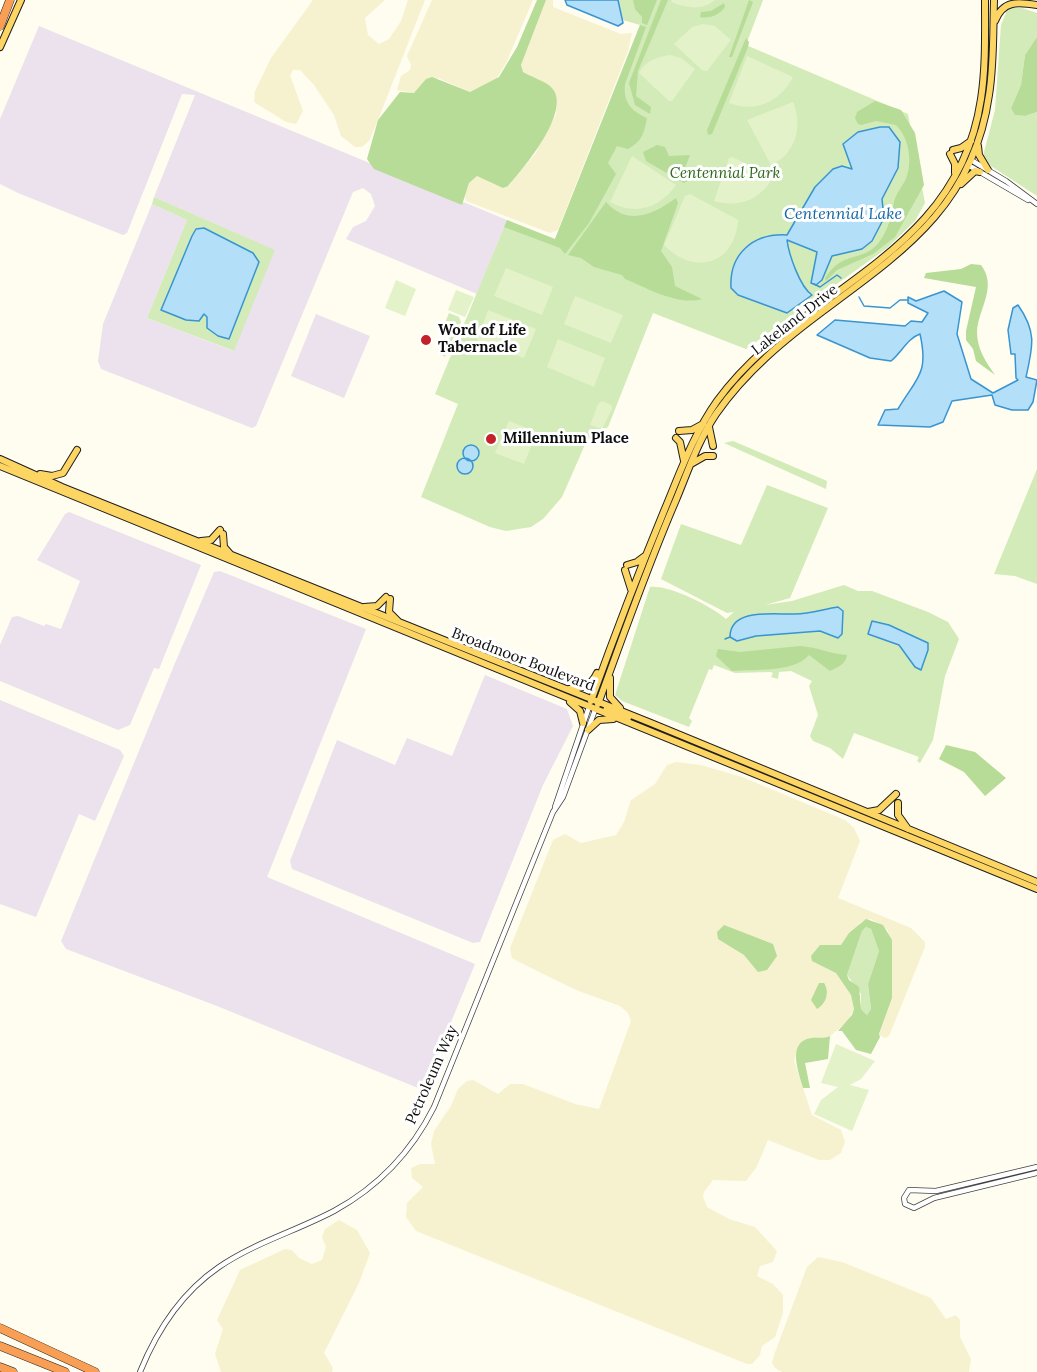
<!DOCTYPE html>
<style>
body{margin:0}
canvas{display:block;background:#fffcf0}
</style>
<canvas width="1037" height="1372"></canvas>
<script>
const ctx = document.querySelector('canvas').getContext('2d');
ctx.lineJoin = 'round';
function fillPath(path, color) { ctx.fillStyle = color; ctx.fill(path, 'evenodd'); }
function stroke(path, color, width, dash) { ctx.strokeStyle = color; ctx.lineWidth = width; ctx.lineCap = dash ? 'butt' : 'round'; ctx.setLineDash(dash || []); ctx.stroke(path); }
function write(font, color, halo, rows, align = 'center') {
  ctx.font = font + ' Lora,serif'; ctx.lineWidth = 6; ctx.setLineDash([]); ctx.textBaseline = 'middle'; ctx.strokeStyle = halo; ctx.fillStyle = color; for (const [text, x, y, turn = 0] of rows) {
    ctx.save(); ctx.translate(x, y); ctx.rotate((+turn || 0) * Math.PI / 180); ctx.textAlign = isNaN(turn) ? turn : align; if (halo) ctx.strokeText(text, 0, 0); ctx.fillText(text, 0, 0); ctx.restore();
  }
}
fillPath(new Path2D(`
 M39,26L507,220L477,294L346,239L353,227L366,221L375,206L371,194L363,188L353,192L256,426L252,428L101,369L98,361L103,324L152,204L187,220L147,318L233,351L274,250L154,197L195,95L182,94L127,233L123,235L18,193L0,184V119Z
 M316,314L370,336L344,398L291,376Z
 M69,512L201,565L159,669L154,668L130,725L118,730L0,681V645L12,617L18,616L44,626L46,624L61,629L80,581L37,560L65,514Z
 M220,571L366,629L267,877L475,964L423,1090L217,1006L66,949L61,941L175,663L214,572Z
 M485,675L567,709L573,726L543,785L480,942L473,943L292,869L290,861L337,740L395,765L407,738L452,756Z
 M0,700L120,750L124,756L95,821L79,814L36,917L0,904Z`), '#ece2ed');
fillPath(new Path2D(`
 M313,0H385L365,18L368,35L379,44L389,39L401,21L408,0H425L378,120L369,141L362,147H355L341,136L334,115L314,85L300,70H293L290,75L303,111L296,124L286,122L254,102L255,91L271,58Z
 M432,0H533L506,63L495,81L470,92L438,78L414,93L397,90L401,76L410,70L411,65L407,56Z
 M546,0H553V7L621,34L632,33L628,51L558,230L550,233L466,201L465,196L469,183L477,176L508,186L536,153L541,140L556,115L557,100L551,87L523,72L521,65Z
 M676,762L701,765L742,777L845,820L854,828L860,841L838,898L911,928L925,942V947L889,1036L885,1038L879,1035L892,998L888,930L871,919L861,922L841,945H820L826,967L836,973L851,995L854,1009L848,1021L829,1037L805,1041L799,1046L794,1061L812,1115L841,1130L845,1142L841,1153L830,1160H819L768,1140L756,1168L746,1181L713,1180L704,1192L703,1197L707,1207L729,1219L755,1227L777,1251L773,1262L760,1266L757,1276L773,1284L783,1295V1313L775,1337L762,1346L760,1355L752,1364H747L416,1231L406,1217L407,1203L423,1187L412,1178L411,1168L420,1164H435L431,1144L434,1131L451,1106L458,1089L467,1081L473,1080L498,1094L510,1084H523L575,1104L599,1109L631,1021L628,1013L620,1006L576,990L519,962L512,958L510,948L553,840L565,834L581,843L616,835L624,822L631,800L655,784L667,765Z
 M339,1220L357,1230L370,1253L359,1283L324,1353L333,1368L332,1372H221L215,1354L223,1329L217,1320L240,1270L285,1249L292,1250L299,1258L312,1264L322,1260L326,1247L322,1237L325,1229Z
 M818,1257L842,1262L931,1298L946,1319L956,1315L960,1320V1337L971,1359L969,1372H782L775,1368L772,1363L774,1355L807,1267Z`), '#f6f2cf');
fillPath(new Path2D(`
 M618,0H763L746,45L908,114L925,203L915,221L887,248L746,349L653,313L608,427L587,440L562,497L543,519L531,527L506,531L490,527L421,497L458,404L435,394L507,220L554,242L640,25L623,20Z
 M1008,8H1022L1037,13V37L1025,55L1021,85L1011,108L1016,115L1025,116L1037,112V196L991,166L983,156L995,110L1001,25Z
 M154,197L275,250L234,351L147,318L187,220L152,204Z
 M449,313L459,317L461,322L445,357L442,355L449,334L444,325Z
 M733,441L827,481L826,489L724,443Z
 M1037,469V584L1015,576L994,574Z
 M767,485L828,508L790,598L765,605L792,601L844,585L858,591H872L928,612L948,622L959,639L945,676L933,740L920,763L917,761L919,757L854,733L843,759L830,748L813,741L810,736L818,715L809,686L812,681L791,671L779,672L778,679L771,677L773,673L770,672L735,673L714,665L712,670L709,669L689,718L692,721L689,727L622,701L615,695L650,587C670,585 711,606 726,619L734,612L727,613L661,579L681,524L741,545Z
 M866,927L871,929L879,951L868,984L871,1009L867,1015L861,1009V994L847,975L862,931Z`), '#d3ebb8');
fillPath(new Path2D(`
 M537,0H546L521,65L523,72C531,77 545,81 551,87C574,109 523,169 508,186L503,188L477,176L469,183L462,205L374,169L367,159L378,120L400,92L414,93L426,79L432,77L470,92L499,77L517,47Z
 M633,0H657L647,25L642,23V17L635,9Z
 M661,0H668L638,71L636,96L651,107L650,114L635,105L629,83Z
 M749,0L753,2L732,57H729Z
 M724,3L725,7C719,15 710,19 700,17L701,12L711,11Z
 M640,25L646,27L625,84C623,102 631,111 647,118C644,134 642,141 628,149L617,146L608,163L616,174L589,223L565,254L560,248L504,227L507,220L555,239Z
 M1037,37V112L1025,116L1015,115L1011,108L1021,85L1025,55Z
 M746,38L749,42L748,47L712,134L708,135L707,130Z
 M875,101L901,110L915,133L924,185L895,237L873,254L837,270L826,281L825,278C845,248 863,264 880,241C888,230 892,215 894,202C896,194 901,188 905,181C913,164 910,139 896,125L876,121L861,125L858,124L855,118L857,112Z
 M657,145L665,147L669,156L690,155L685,168L691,173L689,180L684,183L646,161L643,152Z
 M676,198L678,203L661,251L672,267L675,286L702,299C678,306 647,288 625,279L622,275L594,267L581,258L568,255L606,202C628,227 654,214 676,198Z
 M971,264L981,265C998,287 978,309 977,332C977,349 986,362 995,375L976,361L973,349L966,340V331L976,287L924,278L926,273L961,269Z
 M800,646C818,647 829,654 847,655C846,664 838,667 830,671L809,655C794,673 754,669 732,671L716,656L718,649L740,652Z
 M946,745L975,752L1006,778L985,796L964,772L939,759Z
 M866,919L883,925L892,940V998L879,1034L880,1037L871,1054L856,1050L842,1031H838L852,1015L854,1009L851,995L836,973L812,961L811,956L820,945H841L849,933ZM866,927L871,929L879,951L868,984L871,1009L867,1015L861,1009L859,987L849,980L847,975L862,931Z
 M724,925L773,944L777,956L767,970L758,972L744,955L718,939L717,932Z
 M819,983H824C830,992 826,1004 817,1009L811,1000Z
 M830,1036L828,1059L805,1063L810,1088H803C799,1073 786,1042 811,1038C819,1037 823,1039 830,1036Z`), '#b6dc97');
fillPath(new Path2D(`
 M672,0H715C701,11 687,8 671,2Z
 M703,24L715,26L731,40L707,71L702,70L674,44L692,27Z
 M670,55L681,58L695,69L672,101H669L639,73C645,61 657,57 670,55Z
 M747,56L793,77C780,102 756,113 729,103Z
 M793,102C803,126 796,154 771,165L747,120Z
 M632,156L676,185C660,208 635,216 610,202Z
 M732,157L773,177C761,200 739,208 714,201L729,158Z
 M690,194L738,220C735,265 694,276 664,245L685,196Z
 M506,268L553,287L542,315L494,296Z
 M396,280L416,289L405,316L385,308Z
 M456,290L474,297L465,317L448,310Z
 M575,296L623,315L611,343L564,324Z
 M488,310L536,329L524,358L477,340Z
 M558,339L605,358L594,387L547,367Z
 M602,401L611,405L612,409L602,429L590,425L598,404Z
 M509,421L537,432L524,464L495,453Z
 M836,1044L875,1061L861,1079L850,1085L869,1090L852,1131L814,1114L821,1100L838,1087L821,1083Z`), '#e4f2ca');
const water = new Path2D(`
 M565,0H618L623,23L618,26L567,5Z
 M880,127H889L900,142L898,168L882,199L884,218L872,241L862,249L832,256L822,280L816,285L811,283L817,252L787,240C789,255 800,287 812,295L787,313L738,295L731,288C729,254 753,233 787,235L815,187L833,169L842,166L852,169L843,144L858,132Z
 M204,228L253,253L259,262L229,339L218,336L207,328V317L204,314L199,321L186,320L161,310L192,236L196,229Z
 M944,291L962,302L957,334L971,379L993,393L1018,380L1016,378L1015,354H1011L1008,330L1013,308L1018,305C1037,332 1033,346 1026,377L1037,380L1033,402L1028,410H1012L995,405L992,395L952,401L943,422L930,427L878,425L885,410L898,409C917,377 929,374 920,334C908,338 901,353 891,361L870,358L817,335L835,320L905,326L911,321L922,322L928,313L908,303V297L916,301Z
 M463 453a8 8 0 1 1 16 0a8 8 0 1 1-16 0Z
 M457 466a8 8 0 1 1 16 0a8 8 0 1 1-16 0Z
 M838,607L843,611L842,634L838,638L820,631L756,636L737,641L730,637C730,607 776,615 795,614C810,614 824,609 838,607Z
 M872,621L889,625L928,643V650L921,670L915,667L899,645L868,634Z`);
fillPath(water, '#b3dff8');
stroke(water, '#3895d1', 1.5);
stroke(new Path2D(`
 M814,284L820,287L837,275L841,278
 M859,297L864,306L890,308L900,300H908
 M725,639L730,637`), '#3895d1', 1.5);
const minor = new Path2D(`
 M971,160L1006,181L1037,204
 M968,165L1028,200
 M555,807L589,707
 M1037,1167L936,1191L909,1190L904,1198L905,1204L914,1208L934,1198L1037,1173
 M140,1372C157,1330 181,1293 219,1267C254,1243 296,1231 334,1211C378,1187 411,1153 434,1107L553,812L563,797L595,710`);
const major = new Path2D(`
 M995,21C1003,0 1018,2 1037,5
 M0,47L21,0
 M978,146L979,155L988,170
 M953,150L961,148L971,141
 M950,154L955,164V173
 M961,184L975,171L980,172
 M709,427L713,446
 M679,431L692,430L703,424
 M676,438L680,442L684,461
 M0,459L62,487L651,723L1037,882
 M691,464L705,456H713
 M0,466L1037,889
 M40,474L52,476L63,473L77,450
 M223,534L224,547L231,555
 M201,541L211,540L220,530
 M627,565L637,562L645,556
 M625,570L631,589
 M390,599L389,612L398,621
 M364,607L377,606L386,597
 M610,678V697L620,708
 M569,689C583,688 591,686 597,673
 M591,701C614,637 638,574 664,511C680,473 693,435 717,401C746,361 784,332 823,303C899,248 966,200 981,99C986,67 985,33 985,0
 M570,702L580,711L583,723
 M598,704C623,636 647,567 676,500C688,471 698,441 716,414C746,371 785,339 827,308C907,249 974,202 989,95C994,64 993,32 994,0
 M606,710L628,718
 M588,730L599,720L613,719
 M898,803V815L908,829
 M868,812L879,810L896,794`);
const highway = new Path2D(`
 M0,26L10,0
 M0,1328L95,1372
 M0,1346L65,1372
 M0,1367L13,1372`);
stroke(minor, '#414141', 6);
stroke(major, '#1f1f1f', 8);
stroke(highway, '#1f1f1f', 9);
stroke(minor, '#fff', 4.5);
stroke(major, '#fcd563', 6);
stroke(highway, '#f89e55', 8);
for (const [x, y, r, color] of [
 [426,340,6,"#c3222b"],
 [491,439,6,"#c3222b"]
]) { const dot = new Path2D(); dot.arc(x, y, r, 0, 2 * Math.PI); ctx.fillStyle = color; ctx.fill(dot); stroke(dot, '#fff', 2); }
write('italic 15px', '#2d681c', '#fff', [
 ["Centennial Park",725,174]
]);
write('15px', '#0e0e0e', '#fff', [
 ["Lakeland Drive",795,320,-38],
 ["Broadmoor Boulevard",523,660,21],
 ["Petroleum Way",432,1075,-66]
]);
write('bold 15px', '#0e0e0e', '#fff', [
 ["Word of Life",438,331],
 ["Tabernacle",438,348],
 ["Millennium Place",503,439]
], 'left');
write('italic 16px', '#1466a4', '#fff', [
 ["Centennial Lake",843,214]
]);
</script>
